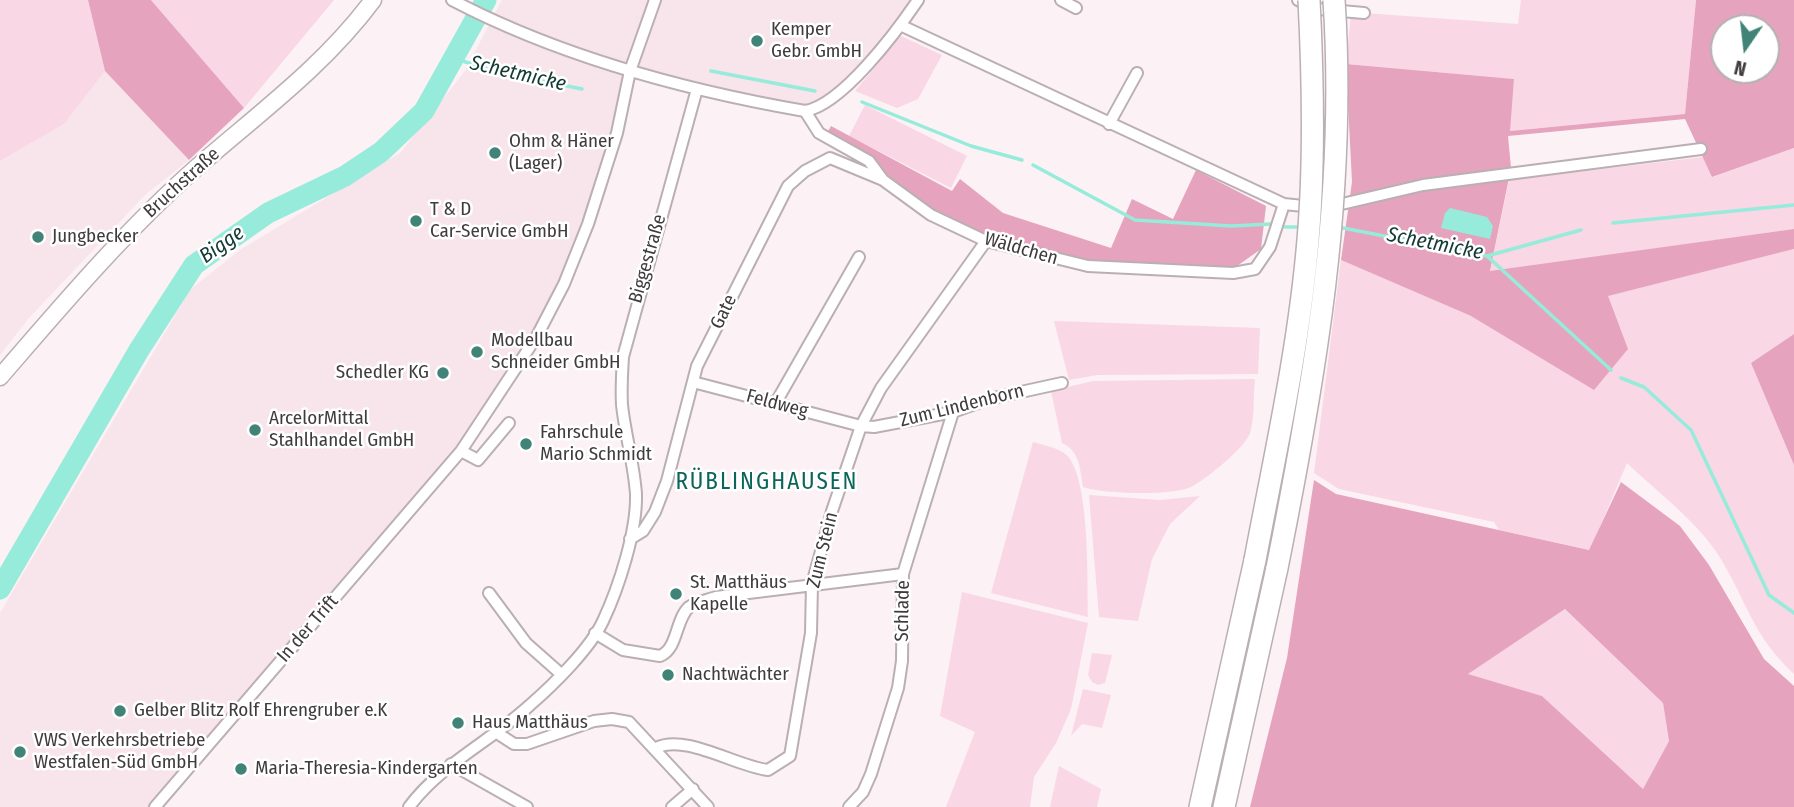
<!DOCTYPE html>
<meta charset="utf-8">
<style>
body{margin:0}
#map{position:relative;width:1794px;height:807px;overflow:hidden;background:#fcf1f5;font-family:"Fira Sans Condensed",sans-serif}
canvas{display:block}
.north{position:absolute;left:1710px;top:14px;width:70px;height:70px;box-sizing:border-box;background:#fff;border:2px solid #b3b1b1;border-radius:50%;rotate:194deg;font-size:19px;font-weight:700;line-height:28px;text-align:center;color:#403b3d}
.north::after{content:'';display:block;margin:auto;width:24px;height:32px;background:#418477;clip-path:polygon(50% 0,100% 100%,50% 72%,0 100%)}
</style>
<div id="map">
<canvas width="1794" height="807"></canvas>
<div class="north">N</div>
</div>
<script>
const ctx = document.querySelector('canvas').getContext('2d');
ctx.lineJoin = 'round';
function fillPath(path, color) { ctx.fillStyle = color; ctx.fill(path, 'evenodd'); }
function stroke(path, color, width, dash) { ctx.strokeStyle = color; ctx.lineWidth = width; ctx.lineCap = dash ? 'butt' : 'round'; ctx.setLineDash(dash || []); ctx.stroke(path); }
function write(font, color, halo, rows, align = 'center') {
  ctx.font = font + ' "Fira Sans Condensed",sans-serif'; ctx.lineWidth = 5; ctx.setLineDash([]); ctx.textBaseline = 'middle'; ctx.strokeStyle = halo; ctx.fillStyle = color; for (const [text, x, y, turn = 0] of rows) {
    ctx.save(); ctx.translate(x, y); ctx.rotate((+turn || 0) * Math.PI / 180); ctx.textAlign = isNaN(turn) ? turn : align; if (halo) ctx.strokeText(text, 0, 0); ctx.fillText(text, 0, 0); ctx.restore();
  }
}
fillPath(new Path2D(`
 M502,0H918L859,71L815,109L630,72L625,101L564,284L461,451L155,807H0V613L190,290L240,250L400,153L465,71Z
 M105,71L189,160L146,194L28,319L0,355V161L64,124Z`), '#f8e4eb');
fillPath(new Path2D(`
 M0,0H88L105,71L64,124L0,161Z
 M151,0H334L244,108Z
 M1521,0H1696L1685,114L1509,131L1514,79L1346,64L1351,15L1364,13L1518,24Z
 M901,36L942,55L918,99L897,108L855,91Z
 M865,105L967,156L951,188L849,136Z
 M1794,148V229L1490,272L1509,180L1703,157L1713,177Z
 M1794,249V334L1751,363L1794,465V674C1752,635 1747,601 1719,556C1697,521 1657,492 1627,463L1590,550L1499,530L1494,522L1339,489L1314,473L1341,260L1471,316L1607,296Z
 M1054,321L1260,328L1258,374L1097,375L1069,380Z
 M1255,379C1253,395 1255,417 1250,433C1245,448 1205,480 1191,487C1171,496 1103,494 1083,487C1080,469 1080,451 1062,443L1051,391L1093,381Z
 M1033,442C1042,445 1056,447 1064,453C1091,471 1087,585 1088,617L991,593Z
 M1089,495L1160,500L1200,496L1170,524L1152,559L1138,621L1099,617Z
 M962,592L1088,623L1071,709L1056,743L1034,777L1030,807H946L975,732L940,716Z
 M1565,609L1663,703L1669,741L1643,789L1542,696L1467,674Z
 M1092,653L1112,655L1105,683L1098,685L1092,682L1088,675Z
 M1083,689L1111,695L1102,728L1082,724L1071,736Z
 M1059,766L1101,789L1097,807H1050Z`), '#f9d7e4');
fillPath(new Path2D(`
 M88,0H151L244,108L189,160L105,71Z
 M1696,0H1794V148L1712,177L1685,119L1508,136L1511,168L1490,271L1794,229V249L1608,296L1628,349L1594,390L1471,316L1341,260L1352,182L1346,64L1514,79L1510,131L1685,114ZM1724,28H1766V70H1724Z
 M831,126L952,191L960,179L1003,213L1111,248L1132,199L1173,219L1196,170L1266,206L1261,249L1230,271L1094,267L1013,245L933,216L878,179L826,135Z
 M1794,334V465L1751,363Z
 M1314,480L1336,494L1589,550L1621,482L1680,526L1709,565L1764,659L1794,686V807H1250L1287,658ZM1565,609L1663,703L1669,741L1643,789L1542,696L1468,674Z`), '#e6a3bd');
fillPath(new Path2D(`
 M1450,208L1487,217L1493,226L1490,239L1441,228L1445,213Z`), '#97ebda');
stroke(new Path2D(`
 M454,58L492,71L582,89
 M711,71L815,91
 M862,102L971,146L1022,160
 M1033,165L1135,220L1231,226L1271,224
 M1613,223L1794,205
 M1285,227H1302
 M1338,227L1487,256L1581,230
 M1487,256L1611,370
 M1621,378L1644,387L1691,430L1769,595L1794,613`), '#97ebda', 3.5);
stroke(new Path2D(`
 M0,589L139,350L194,265L268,213L345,176L381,152L424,111L486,0`), '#97ebda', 21);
const minor = new Path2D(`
 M452,0C561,57 684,90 805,111C842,105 897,31 918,0
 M1061,0L1076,8
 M1298,0L1318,9L1364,13
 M900,25L1284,204L1313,207
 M805,111L819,133L869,161L883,180L931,215L986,241L1088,266L1233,273L1255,269L1270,247L1284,204
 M1109,124L1137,73
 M1329,207L1423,185L1701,149
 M693,382L861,426L874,427L953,412L989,399L1062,383
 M775,404L859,257
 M461,451L478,460L509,423
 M630,539L643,531L655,512L667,481L697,366L788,186L805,171L830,158L883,180
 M489,593L526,643L561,674
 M595,633L623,650L660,656C678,649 675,620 689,607C695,602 708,600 716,597L903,574
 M497,733L514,744H527L594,721L612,719L629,722L708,807
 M656,748C685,733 735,766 768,770L790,756L811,633L812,584L832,511L861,426L881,388L986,241
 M451,764L527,807
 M155,807L461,451L537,336L564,284L588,224L617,133L630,71L655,0
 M409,807C441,764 491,741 530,705C553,685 590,649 603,621C619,587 637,531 636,494C634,464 625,434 622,405C621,389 622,373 623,357L697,89
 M672,807L693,789
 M849,807L863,792L871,774L898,688L902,661L903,574L953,412`);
const secondary = new Path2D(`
 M0,377C63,304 124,232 196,168C258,114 324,66 373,0`);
const motorway = new Path2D(`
 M1200,807L1255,560
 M1224,807L1277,568`);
stroke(minor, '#baafb3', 14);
stroke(secondary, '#baafb3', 19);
stroke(motorway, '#baafb3', 24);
stroke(minor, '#fff', 10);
stroke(secondary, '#fff', 16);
stroke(motorway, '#fff', 21);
const motorwayBridge = new Path2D(`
 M1255,560C1275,454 1299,348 1308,240C1315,161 1313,79 1309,0
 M1277,568C1315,378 1347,195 1334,0`);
stroke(motorwayBridge, '#baafb3', 24, []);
stroke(motorwayBridge, '#fff', 21);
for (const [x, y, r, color] of [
 [757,41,7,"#418477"],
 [495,153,7,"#418477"],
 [416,221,7,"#418477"],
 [38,237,7,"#418477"],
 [477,352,7,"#418477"],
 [443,373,7,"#418477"],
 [255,430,7,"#418477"],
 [526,444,7,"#418477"],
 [676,594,7,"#418477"],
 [668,675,7,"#418477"],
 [120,711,7,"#418477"],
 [458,723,7,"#418477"],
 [20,752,7,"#418477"],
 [241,769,7,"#418477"]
]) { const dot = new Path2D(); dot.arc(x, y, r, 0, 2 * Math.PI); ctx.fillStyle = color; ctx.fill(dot); stroke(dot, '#fff', 2.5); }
write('19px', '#403b3d', '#fff', [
 ["Kemper",771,30],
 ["Gebr. GmbH",771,52],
 ["Ohm & Häner",509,142],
 ["(Lager)",509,164],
 ["T & D",430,210],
 ["Car-Service GmbH",430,232],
 ["Jungbecker",52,237],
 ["Modellbau",491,341],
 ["Schneider GmbH",491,363],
 ["Schedler KG",429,373,"right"],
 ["ArcelorMittal",269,419],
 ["Stahlhandel GmbH",269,441],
 ["Fahrschule",540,433],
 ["Mario Schmidt",540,455],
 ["St. Matthäus",690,583],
 ["Kapelle",690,605],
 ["Nachtwächter",682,675],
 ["Gelber Blitz Rolf Ehrengruber e.K",134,711],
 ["Haus Matthäus",472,723],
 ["VWS Verkehrsbetriebe",34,741],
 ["Westfalen-Süd GmbH",34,763],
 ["Maria-Theresia-Kindergarten",255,769]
], 'left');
write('19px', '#403b3d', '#fff', [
 ["Bruchstraße",182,183,-42],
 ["Wäldchen",1021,249,16],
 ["Biggestraße",648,259,-74],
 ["Gate",724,312,-64],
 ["Feldweg",777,404,15],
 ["Zum Lindenborn",962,406,-14],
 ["Zum Stein",823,550,-76],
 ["Schlade",903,611,-89],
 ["In der Trift",308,629,-49]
]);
write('italic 21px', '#133b33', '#fff', [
 ["Schetmicke",518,74,13],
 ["Schetmicke",1435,244,11],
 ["Bigge",222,245,-35]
]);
ctx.letterSpacing = '2px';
write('23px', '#0b6558', '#fff', [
 ["RÜBLINGHAUSEN",767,483]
]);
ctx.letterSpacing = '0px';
</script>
